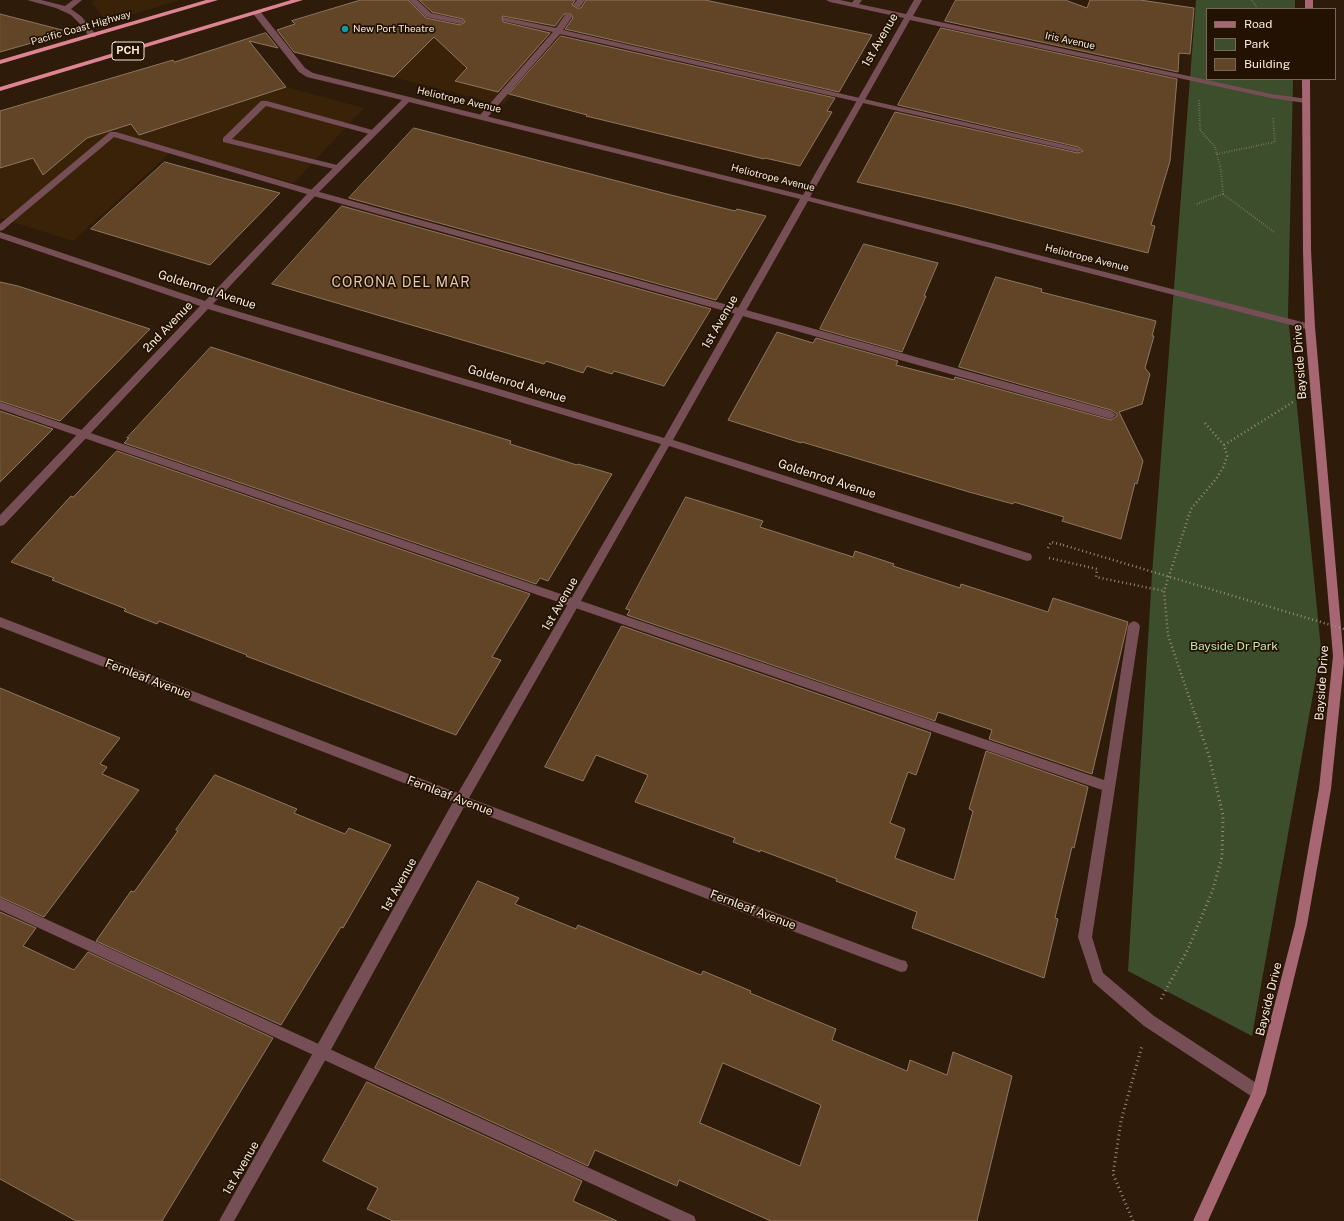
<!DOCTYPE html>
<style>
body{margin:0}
#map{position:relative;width:1344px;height:1221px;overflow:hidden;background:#2e1b09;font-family:"Public Sans",sans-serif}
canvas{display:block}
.legend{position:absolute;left:1206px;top:8px;width:130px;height:72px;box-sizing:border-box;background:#231202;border:1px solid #77685a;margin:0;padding:5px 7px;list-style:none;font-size:12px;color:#f6eade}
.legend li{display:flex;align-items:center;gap:8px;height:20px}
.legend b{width:20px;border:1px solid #77685a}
</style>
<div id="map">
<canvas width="1344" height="1221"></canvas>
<ul class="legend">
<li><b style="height:5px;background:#a66773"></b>Road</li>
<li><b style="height:11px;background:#3c4e2c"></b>Park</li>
<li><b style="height:11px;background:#624426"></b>Building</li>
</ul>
</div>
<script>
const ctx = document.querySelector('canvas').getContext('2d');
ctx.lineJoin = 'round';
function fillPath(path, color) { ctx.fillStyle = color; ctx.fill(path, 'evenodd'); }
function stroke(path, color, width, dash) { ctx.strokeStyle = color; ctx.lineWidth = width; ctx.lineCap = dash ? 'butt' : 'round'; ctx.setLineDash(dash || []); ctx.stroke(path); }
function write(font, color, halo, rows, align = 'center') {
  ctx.font = font + ' "Public Sans",sans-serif'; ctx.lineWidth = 3.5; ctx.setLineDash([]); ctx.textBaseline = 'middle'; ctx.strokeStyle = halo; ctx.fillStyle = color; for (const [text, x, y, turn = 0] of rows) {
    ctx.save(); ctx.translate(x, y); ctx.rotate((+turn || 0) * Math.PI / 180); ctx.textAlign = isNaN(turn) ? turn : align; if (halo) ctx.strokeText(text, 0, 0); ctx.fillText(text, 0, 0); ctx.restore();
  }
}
fillPath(new Path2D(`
 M94,0H180L107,22L91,2Z
 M362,0H596L503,105L325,60L292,21Z
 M248,39L286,87L364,108L294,183L173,150L73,241L0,218V111Z`), '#3a2209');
fillPath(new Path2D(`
 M1196,0H1295V9H1207V79H1293L1288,316L1321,649L1252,1036L1128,971L1152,574Z`), '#3c4e2c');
const building = new Path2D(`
 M361,0H408L426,18L460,25L465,22L463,19L432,12L419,0H575L572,5L577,8H581L586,0H705L872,35L839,92L565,29L573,18L571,14H564L555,26L503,16L502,17L503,22L550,33L498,92L455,81L467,68L434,37L394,77L294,52L277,30L295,24L292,21Z
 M956,0H1065L1087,8L1090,0H1140L1194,8L1190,54L1179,53L1178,72L945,21Z
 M0,14L70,32L0,52Z
 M941,28L1177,79L1170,161L1151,225L1155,226L1148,253L957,205L857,182L895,112L1078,153L1083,151L1078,147L898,105Z
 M266,33L278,48L249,41L286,87L139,135L131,124L87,138L43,175L33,158L0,168V111L173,60L174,62Z
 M561,36L835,98L827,111L832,112L800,166L765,158L764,159L586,116L587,115L509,94Z
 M414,128L667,194L735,211L737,209L766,216L716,300L349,198Z
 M165,162L223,178L280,193L210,265L91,229Z
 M342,206L711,309L664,386L614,371L612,374L587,366L583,373L546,361L544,364L272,284Z
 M864,244L938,263L924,296H926L902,352L820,329Z
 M996,277L1042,289L1041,292L1156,321L1152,336H1154L1145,368L1150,374L1142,404L1119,412L1143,461L1137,484L1135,483L1121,539L1062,521L1064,517L1014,502L1013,504L969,492L802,442L801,443L728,420L777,332L813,343L816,338L898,361L896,365L954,380L955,377L1111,420L1117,416V414L1111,410L959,367Z
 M0,282L18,286L150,329L60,421L0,401Z
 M211,347L354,393L511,441L510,444L577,465L578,464L612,474L548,581L540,578L536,584L124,443L129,438H127Z
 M0,411L53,429L0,482Z
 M117,451L530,594L492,657L501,660L456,735L246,656L247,655L159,621L157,624L124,611L126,609L52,580L54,578L11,562L71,496L73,497Z
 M686,497L763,521L760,527L853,557L855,551L894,564L893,566L960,588L961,584L1048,612L1053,598L1128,622L1092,774L989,739L992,730L938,712L935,721L627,615L630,610L626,609Z
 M622,626L931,733L916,775L908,772L890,823L905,829L895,858L954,880L973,811L969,809L986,751L1088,787L1074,848L1072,847L1055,918L1058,919L1044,978L912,928L917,912L836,881L837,879L760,850V852L733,842L735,838L635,802L648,775L596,755L583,781L545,767Z
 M0,688L120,738L100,764L107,767L102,774L139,790L44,917L0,897Z
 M215,775L297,809L294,813L345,834L349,828L391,845L343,928L341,927L281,1025L96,941L131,891L134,892L178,831L176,830Z
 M478,881L519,898L515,904L576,929L578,925L701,975L703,971L751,991L750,993L836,1029L832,1040L907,1071L910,1060L947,1075L953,1052L1012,1076L977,1221H771L679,1180L677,1186L595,1150L588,1166L375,1068ZM723,1063L821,1105L800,1166L700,1123Z
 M0,912L36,928L23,946L74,970L88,952L273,1038L162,1221H76L0,1179Z
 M367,1082L582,1181L573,1201L617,1221H393L367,1209L378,1188L323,1161Z`);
fillPath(building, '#624426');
stroke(building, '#8d7762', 1);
stroke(new Path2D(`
 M1252,0L1258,9
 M1217,154L1275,142L1273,118
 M1223,194L1274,232
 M1197,204L1223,194L1221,170L1215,147L1200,130L1199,100`), '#98897a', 2, [0.5, 2]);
stroke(new Path2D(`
 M1224,445L1293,402
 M1048,548L1051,542L1063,545
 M1049,558L1097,569L1096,577L1164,591
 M1194,712L1168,635L1164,591L1191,509L1216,479L1224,466L1227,456L1224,445L1204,422`), '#98897a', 2.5, [1, 3]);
stroke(new Path2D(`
 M1161,999L1188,949L1212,892L1222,857L1223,815L1209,756L1194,711
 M1133,1221L1113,1174L1121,1121L1142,1046`), '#98897a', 3, [1, 3.5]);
fillPath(new Path2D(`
 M409,0H417L431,13L463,20L464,22L460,24L426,17Z
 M577,0H585L580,7H577L573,5Z
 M854,0H862L857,7H854L850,5Z
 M565,15H571L572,17L563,30L1078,148L1082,150L1078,152L560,34L486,119H480V115L553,32L503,21V17L556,28Z
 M261,101H267L376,131L377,133L373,135L266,106L232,139L341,166V170H338L223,142V138Z
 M110,132H116L316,191L1111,411L1116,415L1111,419L310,195L114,137L3,230L0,231V224Z
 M0,402L1104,780L1128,626L1130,623L1134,621L1138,623L1140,626L1092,937L1103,973L1154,1016L1264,1088L1266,1093L1264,1098L1259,1100L1254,1098L1144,1026L1093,982L1078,937L1102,790L0,409Z
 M0,898L694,1216L696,1221H672L0,910Z`), '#764e55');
fillPath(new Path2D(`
 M27,0H41L65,6L73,0H82L71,9L82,17L96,35L95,37H89L83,27L71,15L56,8Z
 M826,0H840L906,14L914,0H922L913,16L1271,94L1308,99V103H1305L1271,98L910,20L810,197L1310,324L1315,327L1310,330L808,201L673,440L1031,554L1032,557L1031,560L1027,561L669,446L469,798L901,960L906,961L908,966L906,971L901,972L464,807L327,1057L234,1221H219L453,802L0,627V617L458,793L661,444L208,309L4,525L0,526V515L200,306L0,238V232L205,301L310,191L402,100L307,77L299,72L254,15L253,13L257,11H260L305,68L313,73L803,195L904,18L830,2ZM409,102L800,199L664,438L213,304L316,195Z`), '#764e55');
fillPath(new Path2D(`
 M1305,0H1313V9H1305Z
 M1302,79H1310L1311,250L1315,327L1344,662L1331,789L1307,925L1266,1093L1208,1221H1193L1252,1092L1295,925L1319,789L1333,656L1305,327L1303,250Z`), '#a66773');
fillPath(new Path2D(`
 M206,0H218L0,64V60Z
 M291,0H303L0,91V87Z`), '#dd8394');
stroke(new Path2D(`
 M1063,545L1344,629`), '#98897a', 2.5, [1, 3]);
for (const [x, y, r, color] of [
 [345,29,4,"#0f9aa8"]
]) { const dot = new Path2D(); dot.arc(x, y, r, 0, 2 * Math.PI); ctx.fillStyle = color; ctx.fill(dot); stroke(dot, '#231202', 1.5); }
write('10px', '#f6eade', '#231202', [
 ["Pacific Coast Highway",81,28,-16],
 ["Iris Avenue",1070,41,12],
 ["Heliotrope Avenue",459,100,13],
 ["Heliotrope Avenue",773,178,14],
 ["Heliotrope Avenue",1087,258,14]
]);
write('10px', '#f6eade', '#231202', [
 ["New Port Theatre",353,29]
], 'left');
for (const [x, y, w] of [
 [128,51,32]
]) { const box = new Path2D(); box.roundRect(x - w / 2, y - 9, w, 18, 3); ctx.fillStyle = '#231202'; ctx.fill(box); stroke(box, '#f6eade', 1); }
write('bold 11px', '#f6eade', null, [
 ["PCH",128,51]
]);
write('12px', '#f6eade', '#231202', [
 ["1st Avenue",880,40,-60],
 ["Goldenrod Avenue",207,290,18],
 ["1st Avenue",720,322,-60],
 ["2nd Avenue",168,327,-46],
 ["Bayside Drive",1300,362,-94],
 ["Goldenrod Avenue",517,384,17],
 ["Goldenrod Avenue",827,479,18],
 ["1st Avenue",560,604,-60],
 ["Fernleaf Avenue",148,679,21],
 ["Bayside Drive",1322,683,-86],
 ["Fernleaf Avenue",450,796,21],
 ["1st Avenue",399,885,-61],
 ["Fernleaf Avenue",753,910,21],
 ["Bayside Drive",1269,999,-76],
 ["1st Avenue",241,1168,-60]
]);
write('12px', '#c5e7a9', '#231202', [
 ["Bayside Dr Park",1234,646]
]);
ctx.letterSpacing = '1px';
write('14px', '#dec6af', '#231202', [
 ["CORONA DEL MAR",401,283]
]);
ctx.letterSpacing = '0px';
</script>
